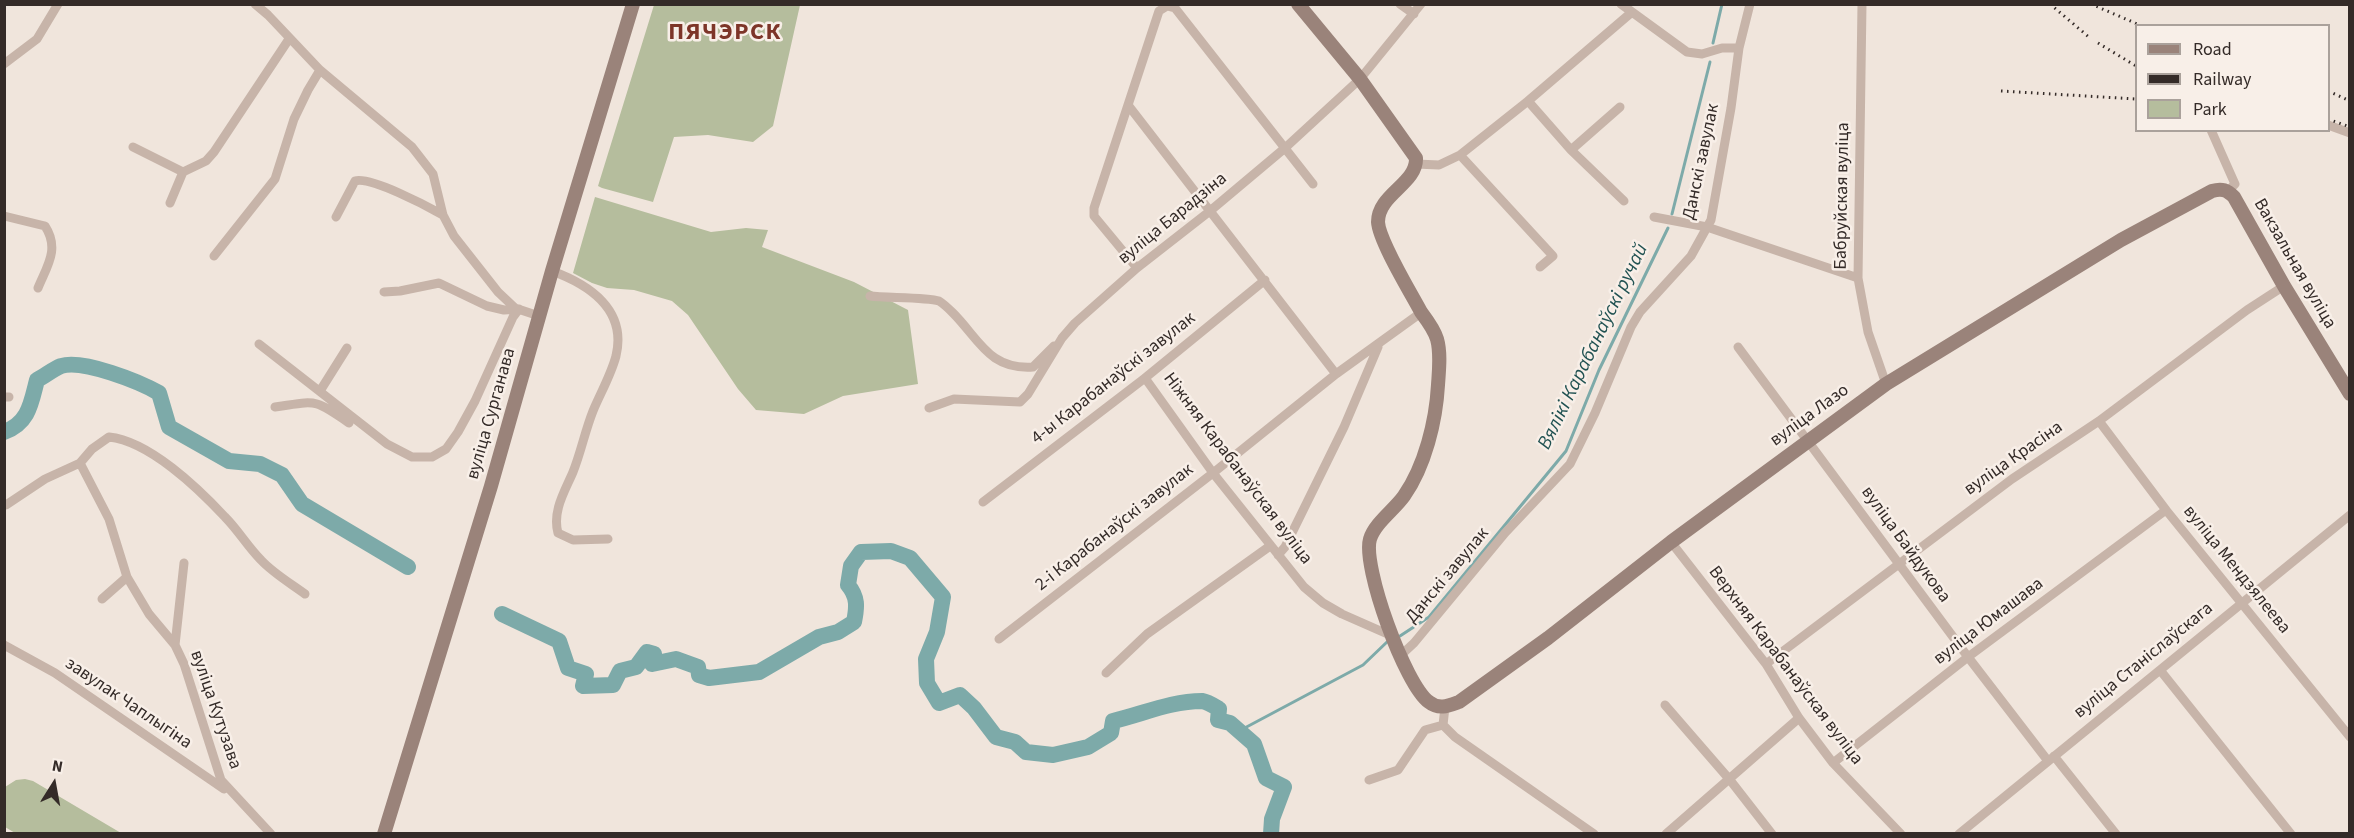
<!DOCTYPE html>
<meta charset="utf-8">
<style>
body{margin:0}
#map{position:relative;width:2354px;height:838px;overflow:hidden;background:#f0e5dc;font-family:"Source Sans 3",sans-serif}
canvas{display:block}
.frame{position:absolute;inset:0;border:6px solid #342b28;pointer-events:none}
.legend{position:absolute;left:2135px;top:24px;width:195px;height:108px;box-sizing:border-box;background:#f8efe8;border:2px solid #aaa19b;margin:0;padding:8px 10px;list-style:none;font-size:18px;color:#342b28}
.legend li{display:flex;align-items:center;gap:12px;height:30px}
.legend b{width:30px;border:2px solid #aaa19b}
.north{position:absolute;left:24px;top:754px;width:60px;height:60px;-webkit-text-stroke:4px #f8efe8;paint-order:stroke;rotate:11deg;font-size:16px;font-weight:700;line-height:24px;text-align:center;color:#342b28}
.north::after{content:'';display:block;margin:auto;width:21px;height:27px;background:#342b28;clip-path:polygon(50% 0,100% 100%,50% 72%,0 100%)}
</style>
<div id="map">
<canvas width="2354" height="838"></canvas>
<div class="frame"></div>
<ul class="legend">
<li><b style="height:8px;background:#9a837a"></b>Road</li>
<li><b style="height:8px;background:#342b28"></b>Railway</li>
<li><b style="height:16px;background:#b5bd9d"></b>Park</li>
</ul>
<div class="north">N</div>
</div>
<script>
const ctx = document.querySelector('canvas').getContext('2d');
ctx.lineJoin = 'round';
function fillPath(path, color) { ctx.fillStyle = color; ctx.fill(path, 'evenodd'); }
function stroke(path, color, width, dash) { ctx.strokeStyle = color; ctx.lineWidth = width; ctx.lineCap = dash ? 'butt' : 'round'; ctx.setLineDash(dash || []); ctx.stroke(path); }
function write(font, color, halo, rows, align = 'center') {
  ctx.font = font + ' "Source Sans 3",sans-serif'; ctx.lineWidth = 5; ctx.setLineDash([]); ctx.textBaseline = 'middle'; ctx.strokeStyle = halo; ctx.fillStyle = color; for (const [text, x, y, turn = 0] of rows) {
    ctx.save(); ctx.translate(x, y); ctx.rotate((+turn || 0) * Math.PI / 180); ctx.textAlign = isNaN(turn) ? turn : align; if (halo) ctx.strokeText(text, 0, 0); ctx.fillText(text, 0, 0); ctx.restore();
  }
}
fillPath(new Path2D(`
 M654,5H800L773,126L753,142L708,135L674,137L653,202L602,188L598,186Z
 M595,197L711,232L746,228L768,230L762,247L854,282L908,310L918,384L843,396L804,414L756,410L738,389L688,315L672,301L634,290L607,288L592,283L573,273Z
 M25,779L33,781L121,833H15L5,827V787L16,780Z`), '#b5bd9d');
stroke(new Path2D(`
 M1713,43L1722,4
 M1672,214L1710,62
 M1400,636L1429,617L1566,451L1599,370L1668,228
 M1239,731L1363,665L1387,642`), '#7daaa9', 3);
stroke(new Path2D(`
 M4,432C29,423 31,403 37,380C45,376 53,369 61,366C83,359 140,382 159,393L169,427L229,461L260,464L282,475L302,504L408,567
 M502,614L559,641L568,668L586,674L583,686L613,685L620,671L636,667L647,652L654,654L652,664L676,659L698,667L699,675L709,678L759,672L819,637L838,632L854,622C857,607 858,597 848,585L851,566L861,552L891,551L910,558L943,597L937,632L926,659L927,683L939,703L960,695L974,708L996,737L1015,742L1026,752L1053,755L1088,747L1111,733L1113,721C1143,714 1171,701 1202,701C1208,702 1214,706 1219,709L1218,720L1230,723L1254,744L1266,778L1284,787L1272,819L1271,834`), '#7daaa9', 16);
stroke(new Path2D(`
 M255,4L268,15L320,70L412,147L433,174L443,215L454,236L498,292L515,308L539,316
 M1400,4L1414,14
 M1621,4L1687,52L1702,54L1722,48H1739
 M1862,4L1858,278L1868,332L1886,384
 M4,64L37,39L58,4
 M1528,101L1571,150L1624,201
 M1128,105L1336,374
 M2328,125L2350,133
 M2211,130L2235,184L2228,191
 M133,147L183,172L206,161L214,152L289,39
 M1571,150L1620,107
 M1460,155L1553,256L1540,267
 M1416,164L1439,165L1460,155L1528,101L1632,12
 M170,203L183,172
 M4,216L45,226C60,249 47,266 38,288
 M336,217L355,181C370,176 427,206 443,215
 M1654,217L1707,227L1858,278
 M214,256L275,179L294,119L308,90L320,70
 M1137,268L1094,216V208L1159,11L1167,6L1175,8L1313,184
 M552,271C590,285 627,310 616,356C611,375 600,394 593,411C585,431 581,452 573,472C565,491 552,511 558,533L573,540L608,539
 M384,292L400,291L439,283L487,306L504,310L519,309
 M870,296C885,298 927,297 939,301C944,304 949,309 953,313C979,339 989,370 1033,367L1054,346
 M259,344L387,444L412,457H432L446,449L458,432L475,401L513,317L519,309
 M1738,347L1968,657L2048,761
 M1145,378L1213,473L1304,587L1323,603L1342,614L1392,636
 M320,391L347,348
 M4,397H9
 M275,407C317,401 313,398 349,423
 M929,408L954,399L1020,402L1028,394L1062,338L1075,323L1137,268L1210,211L1285,148L1360,79L1421,4
 M2099,421L2166,510L2350,737
 M983,502L1145,378L1265,280
 M6,505L45,479L80,463
 M1671,542L1766,664L1799,718L1833,763L1901,834
 M1278,555L1285,547L1344,427L1378,347
 M102,599L127,577
 M999,639L1213,473L1336,374L1422,312
 M4,645L55,673L224,789
 M175,645L184,563
 M1400,656L1414,643L1505,533L1570,464L1595,413L1631,327L1640,312L1691,256L1711,220L1731,108L1739,48L1750,4
 M1766,664L2012,479L2099,421L2247,310L2284,286
 M2160,670L2291,834
 M1106,673L1147,634L1270,546
 M1665,705L1730,780L1772,834
 M1445,707L1443,725L1455,737L1594,834
 M2054,756L2116,834
 M1833,763L1968,657L2166,510
 M1369,780L1398,770L1425,730L1443,725
 M271,834L221,780L184,664L175,645L149,614L127,577L109,519L80,463L92,449L109,437C149,441 198,488 225,517C238,530 248,547 261,560C273,573 290,583 305,594
 M1666,834L1799,718
 M1959,834L2350,515`), '#c7b4a9', 9);
stroke(new Path2D(`
 M1298,4L1360,79L1416,158C1417,184 1378,194 1378,222C1379,241 1411,293 1421,312C1427,320 1434,329 1437,339C1441,353 1439,370 1438,385C1436,421 1425,466 1404,496C1394,510 1375,523 1370,539C1362,566 1405,685 1429,702C1439,710 1448,706 1459,702L1548,638L1671,542L1886,384L2121,240L2212,191C2222,188 2227,190 2234,197L2284,286L2350,394
 M384,834L491,486L552,271L633,4`), '#9a837a', 14);
stroke(new Path2D(`
 M2050,4L2090,38
 M2091,4L2142,26
 M2098,43L2136,66
 M2001,91L2136,99
 M2328,91L2350,101
 M2328,119L2350,127`), '#342b28', 3, [1.5, 4.5]);
write('18px', '#342b28', '#f8efe8', [
 ["Данскі завулак",1702,162,-78],
 ["Бабруйская вуліца",1843,196,-89],
 ["вуліца Барадзіна",1173,219,-39],
 ["Вакзальная вуліца",2294,264,60],
 ["4-ы Карабанаўскі завулак",1114,379,-38],
 ["вуліца Сурганава",492,414,-74],
 ["вуліца Лазо",1810,416,-36],
 ["вуліца Красіна",2014,459,-35],
 ["Ніжняя Карабанаўская вуліца",1237,469,53],
 ["2-і Карабанаўскі завулак",1115,528,-38],
 ["вуліца Байдукова",1905,545,54],
 ["вуліца Мендзялеева",2236,570,51],
 ["Данскі завулак",1448,576,-50],
 ["вуліца Юмашава",1989,622,-37],
 ["вуліца Станіслаўскага",2144,661,-39],
 ["Верхняя Карабанаўская вуліца",1785,666,53],
 ["завулак Чаплыгіна",128,704,34],
 ["вуліца Кутузава",215,710,71]
]);
write('italic 20px', '#215252', '#f8efe8', [
 ["Вялікі Карабанаўскі ручай",1594,347,-64]
]);
ctx.letterSpacing = '1.5px';
write('bold 24px', '#7d3528', '#f8efe8', [
 ["ПЯЧЭРСК",725,34]
]);
ctx.letterSpacing = '0px';
</script>
